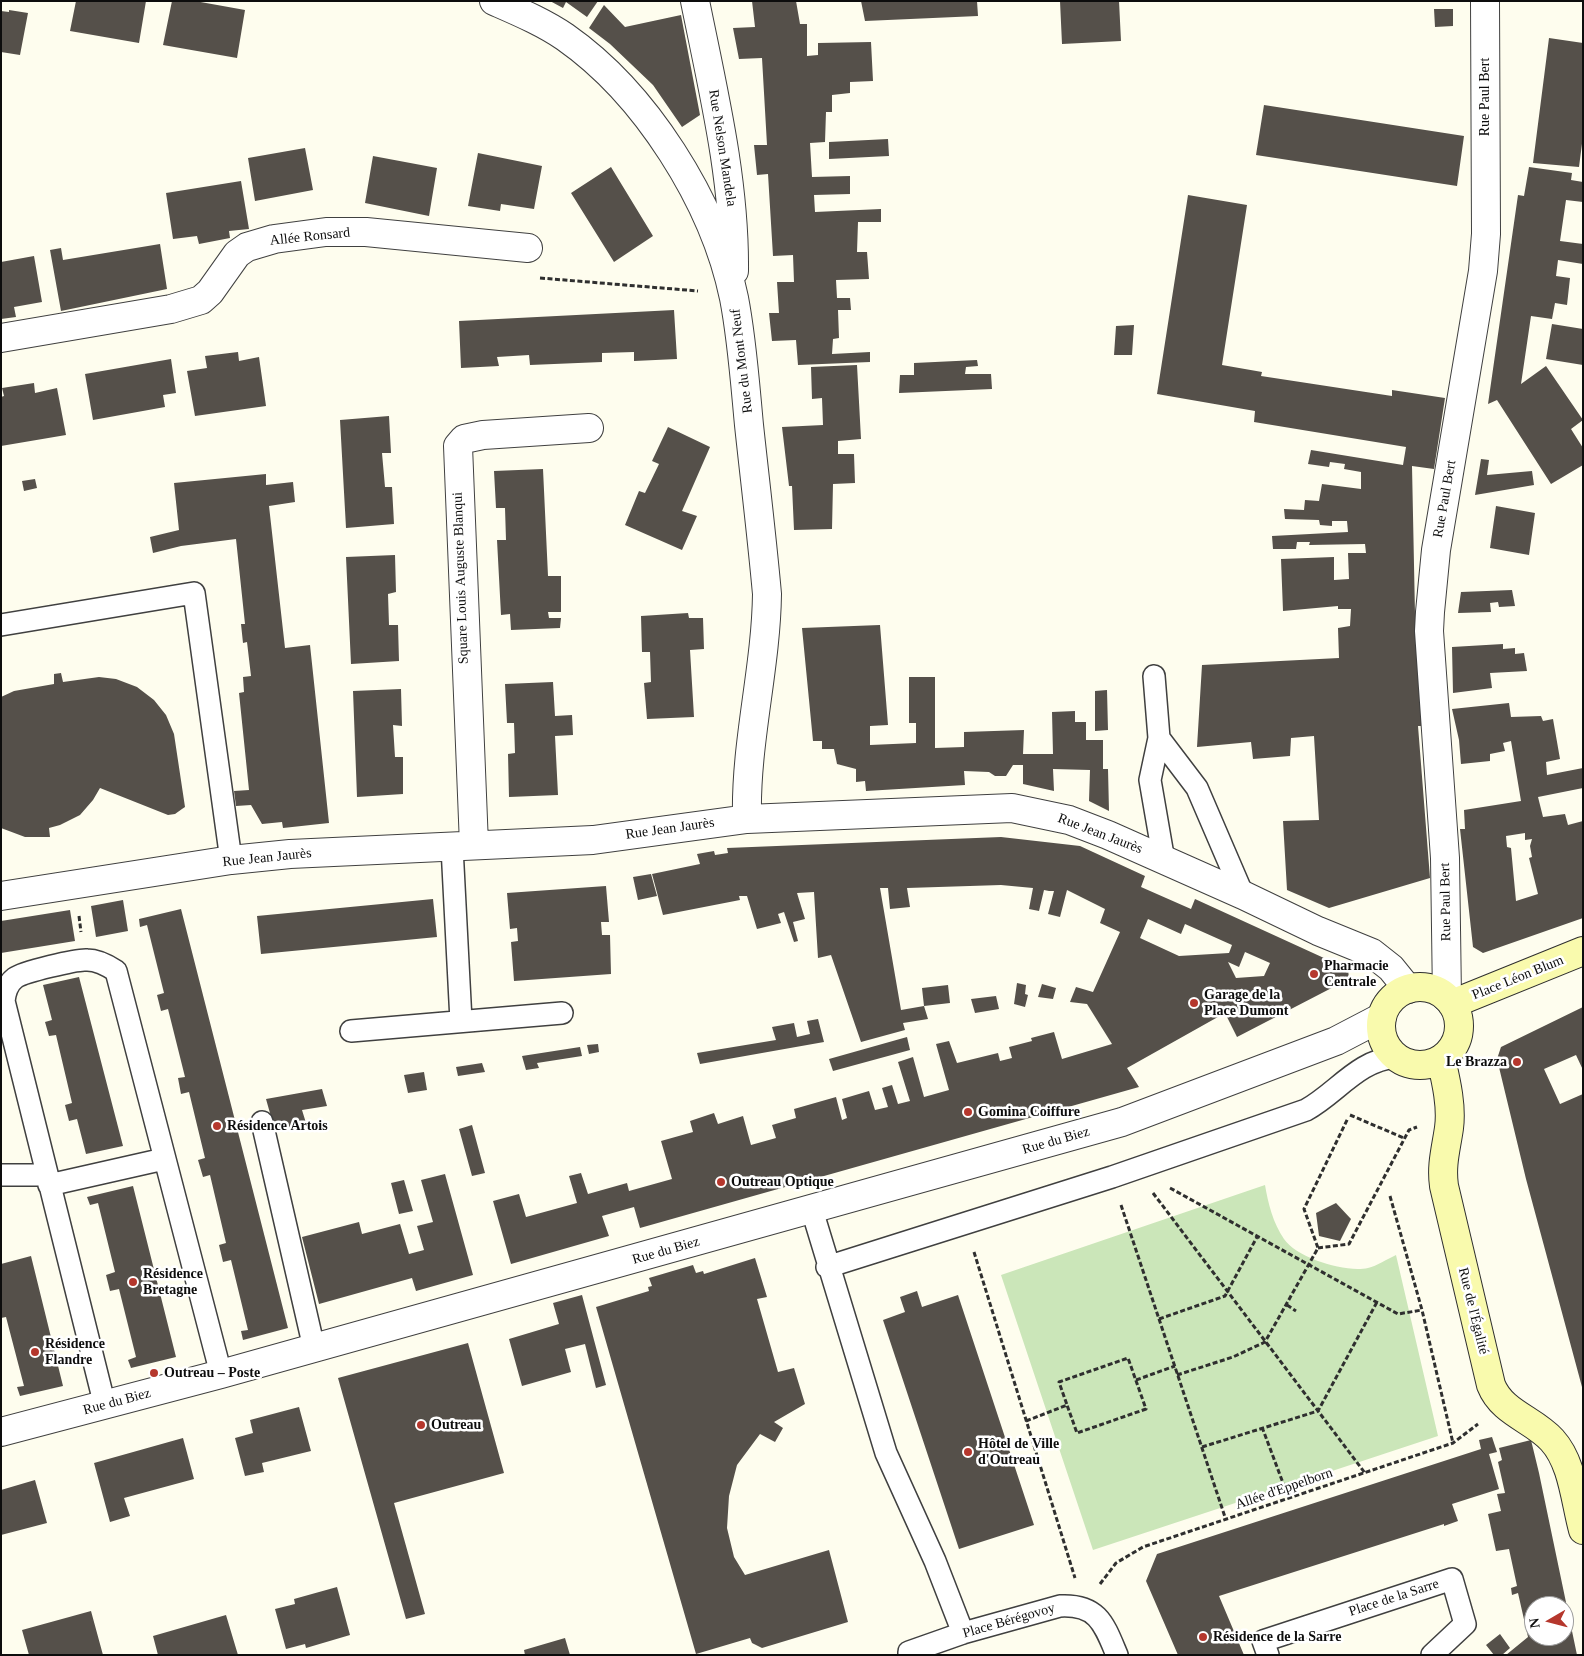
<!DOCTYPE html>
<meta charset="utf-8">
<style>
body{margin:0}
#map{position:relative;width:1584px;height:1656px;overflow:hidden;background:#fefdee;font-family:"Times New Roman",serif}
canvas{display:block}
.frame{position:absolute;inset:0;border:2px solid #0d0d0d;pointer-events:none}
.north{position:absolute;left:1524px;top:1596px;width:50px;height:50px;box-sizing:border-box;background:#fff;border:1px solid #9e9e9e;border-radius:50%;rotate:262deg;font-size:14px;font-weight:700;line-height:20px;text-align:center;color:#0d0d0d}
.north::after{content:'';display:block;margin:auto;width:18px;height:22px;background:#b5372d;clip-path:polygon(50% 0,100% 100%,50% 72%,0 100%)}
</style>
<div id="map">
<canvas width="1584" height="1656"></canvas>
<div class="frame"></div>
<div class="north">N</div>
</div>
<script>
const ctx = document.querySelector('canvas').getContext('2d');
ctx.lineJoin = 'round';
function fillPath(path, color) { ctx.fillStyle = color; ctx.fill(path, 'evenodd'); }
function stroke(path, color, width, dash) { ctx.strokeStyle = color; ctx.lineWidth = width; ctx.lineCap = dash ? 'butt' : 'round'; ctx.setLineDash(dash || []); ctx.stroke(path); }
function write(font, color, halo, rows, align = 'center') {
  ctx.font = font + ' "Times New Roman",serif'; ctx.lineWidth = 5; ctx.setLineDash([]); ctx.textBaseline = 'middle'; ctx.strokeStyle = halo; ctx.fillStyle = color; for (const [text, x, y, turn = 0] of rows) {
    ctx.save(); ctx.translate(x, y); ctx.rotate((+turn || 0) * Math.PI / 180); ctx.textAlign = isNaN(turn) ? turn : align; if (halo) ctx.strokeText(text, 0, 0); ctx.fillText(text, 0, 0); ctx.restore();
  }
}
fillPath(new Path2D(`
 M1265,1185C1268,1203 1273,1223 1284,1239C1297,1258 1345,1273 1368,1268C1377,1266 1387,1259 1396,1255L1438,1436L1093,1550L1001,1275Z`), '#cbe6b9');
fillPath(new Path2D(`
 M76,1H146L139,43L70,31Z
 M172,1H195L245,10L237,58L163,45Z
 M550,1H598L587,17L566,2L563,8Z
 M752,1H796L800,24H807V56L818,55V43L871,42L873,81L850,82V93L832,95V112H826L825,142L810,143L812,177L850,176V194L814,195L815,212L881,209V222H858L857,252H867L869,279L836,280L837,298H850L851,310H838L839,338L833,339L832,354L870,352V362L798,365L796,340L772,341L769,313H779L777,282H794L793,255L773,256L768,174L757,175L754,145H767L762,58L739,59L733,28L755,27Z
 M861,1H977L978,16L865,21Z
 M1060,1H1119L1121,41L1062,44Z
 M604,5L625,27L681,15L700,115L682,127L653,85L610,44L589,28Z
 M1434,9H1453V26L1435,27Z
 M9,10L28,13L20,55L1,52V11L9,12Z
 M1549,38L1583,43V136L1579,167L1533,163Z
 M1264,105L1464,136L1457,186L1256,155Z
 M888,139L889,156L829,159V142Z
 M305,148L313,190L255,201L248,158Z
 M478,153L542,166L534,209L501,204L500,211L468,206Z
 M373,156L437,168L429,216L365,203Z
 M611,167L653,236L614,262L571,193Z
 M1529,167L1572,173L1571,180L1583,182V202L1566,200L1560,241L1583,244V264L1558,260L1556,276L1570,278L1567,305L1555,303L1552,319L1531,316L1521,384L1546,366L1583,420L1571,429L1583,448V465L1551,484L1497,400L1488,404L1518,195L1524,196Z
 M241,181L249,229L229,231L230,238L199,244L197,236L173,239L166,193Z
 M1188,195L1247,205L1222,365L1262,372L1261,376L1392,396V390L1445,398L1434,469L1412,466L1415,614L1422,726H1418L1430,878L1329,908L1287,890L1283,821L1319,820L1314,736L1291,738L1290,756L1253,759L1251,742L1197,747L1202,665L1339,658L1338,628L1350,626L1351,609H1338V606L1283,611L1281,559L1334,557V580L1349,579L1348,553H1366L1365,544L1309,545L1310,542H1297L1296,549H1273L1272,536L1348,532L1347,521H1332V526L1320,525L1319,520L1285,519L1284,509L1304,510L1305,500L1319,501L1322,484L1361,489V472L1344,469L1345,464L1330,462L1329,467L1308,464L1311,450L1403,465L1406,447L1254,422L1255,411L1157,394Z
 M160,244L167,289L61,311L50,250L61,248L63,260Z
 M34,256L42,302L14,307L16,317L1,319V262Z
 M674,310L677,359L634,361V352L602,353V362L530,365L529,355L497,357L499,366L461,368L459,321Z
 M1552,324L1583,329V365L1546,359Z
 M1134,325L1132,355H1114L1116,326Z
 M238,352L239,361L259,357L266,406L195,416L187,371L207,368L205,356Z
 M171,359L176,393L163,395L165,407L93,420L85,374Z
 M977,360L978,366L966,367L965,374H991L992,389L899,393L900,375H914V363Z
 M857,365L861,439L838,441V454H854L855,483L833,484L832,529L794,530L792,486H789L782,427L823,425L822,398L812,399L811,367Z
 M34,383L35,393L57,388L66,435L1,446V397L4,396L2,388Z
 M389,416L391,453H382L385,487H392L394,524L346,528L340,420Z
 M668,427L710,447L682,511L697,516L682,550L625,525L639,491L645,493L659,464L652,461Z
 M1481,459L1489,460L1487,475L1532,471L1534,485L1475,495Z
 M543,469L548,576H561V612H548L549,618H561L560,628L511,630L510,614L501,615L497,540H506L505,508H496L494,471Z
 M266,474V485L293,482L295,502L269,506L285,648L310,645L329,823L283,828L282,822L262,824L251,805L236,806L234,791L249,790L239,693L244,692L243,677L251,676L247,642L243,643L241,624H245L236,539L181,546L153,553L150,537L179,530L174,483Z
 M35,479L37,488L24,491L22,481Z
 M1496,506L1535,513L1529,555L1490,548Z
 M395,555L396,592L388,594L389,625H398L399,661L351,664L346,557Z
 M1512,590L1515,606L1499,607L1498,602L1490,603L1491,612L1458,613L1461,592Z
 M688,613L689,618H703L704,649L690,650L694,717L647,719L644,683L651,682L650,652H642L641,616Z
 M880,625L888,725L870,726V745L916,743V723H909V677H935V748L964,747V732L1024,730L1023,754H1053L1052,712L1075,711V722H1086V740H1103V769H1108L1109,811L1089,801L1090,770L1053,769L1054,791L1023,784V765H1013L1006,776H995L989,772L964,771L965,785L866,791L865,781L856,782V769L837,764L834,749H822V741H813L802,628Z
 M1503,644V649L1515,648V654L1524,653L1527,671L1490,673L1492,688L1453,693L1452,647Z
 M61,673L63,682L99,677L116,679L137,687L154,700L166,715L174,734L185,807L182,809L175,814L168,815L100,788L93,800L80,815L60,825L49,828L50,837H25L1,828V697L14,691L54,684V674Z
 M553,682L555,716L572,715L573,735L555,736L558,795L509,797L508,754L515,753L514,723H507L505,684Z
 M401,689L402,726L393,725L395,757H403V794L357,797L353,691Z
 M1107,690L1108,730L1095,731V691Z
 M1509,703L1511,717L1541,716L1543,721L1553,719L1560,759L1546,762L1547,775L1583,768V788L1538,797L1543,817L1565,814L1568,825L1583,821V918L1483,953L1473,947L1460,829H1465L1464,810L1521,801L1511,741L1503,743L1505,751L1490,754V761L1461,764L1459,740L1452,709ZM1525,833V840L1532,839L1530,846L1532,857L1529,858L1538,894L1516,901L1511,848L1507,847L1506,836Z
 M1001,837L1080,846L1145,876L1141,887L1191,909L1195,899L1348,969L1349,979L1237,1037L1225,1013L1127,1068L1139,1087L640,1228L634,1207L602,1216L609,1236L511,1264L493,1201L519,1194L526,1217L577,1203L569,1176L581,1173L588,1194L627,1183L629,1191L672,1179L661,1141L693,1132L690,1121L714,1113L718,1124L743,1116L751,1145L776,1138L772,1125L796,1118L794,1109L836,1097L842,1120L847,1118L842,1099L869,1091L875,1110L888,1107L882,1088L892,1085L898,1104L910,1101L898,1062L913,1057L924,1097L949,1090L936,1044L949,1041L957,1063L998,1053L1000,1061L1012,1058L1009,1047L1032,1041L1031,1038L1054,1032L1062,1059L1112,1044L1087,1004L1070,1002L1076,987L1093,992L1120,932L1100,923L1105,909L1067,890L1060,917L1048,914L1054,891H1049L1044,890L1039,911L1029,909L1033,888L1001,885L907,888L910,907L890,909L888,888H880L901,1010L924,1006L928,1019L903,1023L905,1030L861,1042L831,955L818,958L814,892L797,893L805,919L793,922L798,941L794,942L784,912L778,914L781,923L757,929L747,896H739L740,900L663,915L652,874L700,864L697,854L714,851L715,855L728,853L727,848ZM1148,919L1181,934L1185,924L1232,945L1229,953L1179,956L1140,938ZM1245,952L1270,963L1264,976L1236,978L1228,962L1239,967Z
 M651,874L657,896L638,900L633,877Z
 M606,886L609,922H601L602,935H610L611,974L514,981L511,942L518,941L517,928L510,929L507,893Z
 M433,899L437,937L261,954L257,916Z
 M123,900L128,931L96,937L91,906Z
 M181,909L288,1328L243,1340L241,1331L248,1330L231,1260L223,1262L219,1245L226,1243L210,1175L203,1177L198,1160L205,1158L189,1092L181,1094L178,1078L185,1077L168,1009L161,1011L157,995L164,993L147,925L140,927L139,919Z
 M70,910L75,941L1,953V921Z
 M79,977L123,1146L86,1154L77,1119L69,1121L65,1105L72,1103L56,1035L49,1036L45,1022L52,1020L43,985Z
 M1017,983L1026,985L1025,994L1028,995L1025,1007L1014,1004Z
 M1042,984L1056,988L1053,999L1038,997Z
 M948,985L950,1003L924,1006L922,988Z
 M996,996L999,1009L975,1013L971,999Z
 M1583,1007V1070L1576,1055L1544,1069L1560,1104L1583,1094L1582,1387L1526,1179L1497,1059L1501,1047Z
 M818,1019L824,1042L700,1064L697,1053L776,1040L772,1027L794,1023L797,1037L810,1034L807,1021Z
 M907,1037L910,1050L833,1071L829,1059Z
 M598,1044L599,1052L589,1054L587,1045Z
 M580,1047L582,1056L537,1063L539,1068L526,1070L522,1056Z
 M482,1063L485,1072L458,1076L456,1067Z
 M424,1072L427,1090L408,1093L404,1075Z
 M322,1089L327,1106L302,1110L306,1123L275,1131L266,1099Z
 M472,1125L485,1173L472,1176L459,1129Z
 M445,1174L473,1275L416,1291L412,1278L319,1304L302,1237L359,1222L362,1234L400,1224L409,1254L424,1250L417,1226L433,1222L421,1180Z
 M404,1180L413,1211L399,1214L391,1183Z
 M133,1186L176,1357L131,1368L128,1360L136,1357L119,1289L110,1291L106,1275L115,1272L98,1203L90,1205L87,1197Z
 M1336,1203L1351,1219L1340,1241L1319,1236L1316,1213Z
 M31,1256L63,1386L20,1396L17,1387L24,1386L6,1317L1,1318V1264Z
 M755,1258L767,1297L757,1299L778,1372L794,1368L805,1404L774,1422L783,1428L775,1442L760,1434L737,1465L729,1496L727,1528L734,1557L745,1575L829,1550L848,1622L762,1648L752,1643L750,1638L696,1654L596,1307L649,1291L648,1287L652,1286L649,1278L693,1265L696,1273L703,1271L704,1274Z
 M917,1291L922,1307L958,1295L1034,1525L959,1549L883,1320L905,1312L900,1297Z
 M582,1295L606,1385L596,1388L585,1344L565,1349L571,1372L522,1386L509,1339L559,1324L553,1303Z
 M468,1343L504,1473L394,1503L425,1614L406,1619L338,1378Z
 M299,1407L311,1451L262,1463L264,1472L245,1476L235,1438L253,1433L250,1420Z
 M1492,1437L1497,1452L1489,1454L1499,1489L1452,1504L1458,1521L1444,1526V1524L1219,1596L1244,1655H1178L1146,1581L1157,1554L1481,1449L1479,1440Z
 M183,1438L194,1479L124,1498L130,1516L110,1522L94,1463Z
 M1531,1440L1539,1473L1577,1655H1506L1528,1637L1518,1593L1512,1595L1511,1588L1517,1586L1509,1549L1496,1551L1488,1514L1501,1511L1497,1494L1505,1493L1498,1462L1502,1460L1499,1448ZM1534,1606H1564V1636H1534Z
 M35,1480L47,1523L1,1535V1490Z
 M337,1587L350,1635L306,1648L305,1644L286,1649L275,1609L295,1604L294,1599Z
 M91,1611L103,1655H29L22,1630Z
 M226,1615L238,1655H158L153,1636Z
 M1500,1634L1510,1648L1502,1655H1494L1486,1645Z
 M565,1638L570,1655H525L524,1650Z`), '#55504a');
const lane = new Path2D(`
 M1,625L194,593L231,860
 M1154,676L1159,738
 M452,847L461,1021
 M1164,861L1150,780L1159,738L1197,788L1243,895
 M351,1031L562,1013
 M262,1122L314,1348
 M1,1175H46
 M49,1185L164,1159
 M812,1210L886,1453L935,1561L963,1633
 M827,1267L1112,1177L1306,1110C1337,1093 1358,1060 1396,1057
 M105,1406L4,1001C5,992 7,984 15,978C23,972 77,959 87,960C98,960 107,965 116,971L221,1374
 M909,1655V1652L963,1633L1060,1606C1098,1604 1104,1624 1117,1655
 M1268,1655L1263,1641L1452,1579L1465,1624L1432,1655`);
const street = new Path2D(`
 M494,1C519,12 543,22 565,37C645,93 714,201 734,298C742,339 745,383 749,425C755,481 762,538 767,594C766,669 745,743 747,819
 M695,1C713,90 735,180 734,271
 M1,338L171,309L201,300L210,292L237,254L247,247L274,239L326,232H366L528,248
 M474,845L458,446L464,439L483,435L589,428
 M1,896L231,860L290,854L593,840L747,819L1012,808L1069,820L1108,835L1243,895L1318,931L1372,953L1391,968L1408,989
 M1447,998L1445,858L1429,631L1430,612L1436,550L1483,271L1486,234L1485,1
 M1,1432L221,1374L1122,1122L1336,1041L1382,1017`);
const secondary = new Path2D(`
 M1381 1026a39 39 0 1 1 78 0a39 39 0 1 1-78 0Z
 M1452,1004L1583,951
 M1441,1059C1446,1081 1452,1106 1449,1128C1446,1149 1441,1165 1444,1186L1491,1385C1502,1413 1533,1419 1552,1440C1573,1463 1575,1501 1583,1530`);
stroke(lane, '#404040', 24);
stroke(street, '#404040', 30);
stroke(secondary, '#2f2f2f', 30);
stroke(new Path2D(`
 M540,278L698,291
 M79,916L81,932
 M1350,1115L1404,1138
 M1170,1188L1398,1314L1422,1310
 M1153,1193L1365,1473
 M1390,1196L1422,1310L1453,1443
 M1121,1205L1226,1520
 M1318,1248L1349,1244L1409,1130L1417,1127
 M974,1252L1075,1578
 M1287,1305L1296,1311
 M1159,1319L1225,1296L1257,1237
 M1177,1375L1233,1357L1265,1342L1318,1248L1304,1209L1348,1118
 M1136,1380L1175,1366
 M1026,1421L1067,1405L1059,1382L1128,1358L1146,1409L1077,1433L1067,1405
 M1262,1427L1289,1499
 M1202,1447L1318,1411L1377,1302
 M1100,1584L1116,1563L1143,1547L1453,1443L1478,1424`), '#2f2f2f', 3, [5, 2.5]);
stroke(lane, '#fff', 21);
stroke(street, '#fff', 28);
stroke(secondary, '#f9faad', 28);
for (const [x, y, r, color] of [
 [1314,974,5,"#b5372d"],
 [1194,1003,5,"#b5372d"],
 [1517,1062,5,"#b5372d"],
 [968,1112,5,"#b5372d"],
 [217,1126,5,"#b5372d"],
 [721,1182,5,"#b5372d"],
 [133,1282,5,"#b5372d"],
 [35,1352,5,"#b5372d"],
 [154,1373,5,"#b5372d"],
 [421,1425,5,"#b5372d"],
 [968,1452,5,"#b5372d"],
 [1203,1637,5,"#b5372d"]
]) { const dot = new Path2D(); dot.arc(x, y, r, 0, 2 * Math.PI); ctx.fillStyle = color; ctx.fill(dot); stroke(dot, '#fff', 2); }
write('14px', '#0d0d0d', '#fff', [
 ["Rue Paul Bert",1485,97,-90],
 ["Rue Nelson Mandela",722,148,81],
 ["Allée Ronsard",310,237,-6],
 ["Rue du Mont Neuf",742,361,-97],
 ["Rue Paul Bert",1445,499,-80],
 ["Square Louis Auguste Blanqui",461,578,-92],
 ["Rue Jean Jaurès",670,829,-8],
 ["Rue Jean Jaurès",1100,834,21],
 ["Rue Jean Jaurès",267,858,-6],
 ["Rue Paul Bert",1446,902,-91],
 ["Place Léon Blum",1518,978,-22],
 ["Rue du Biez",1056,1141,-16],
 ["Rue du Biez",666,1251,-16],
 ["Rue de l'Égalité",1473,1311,76],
 ["Rue du Biez",117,1402,-15],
 ["Allée d'Eppelborn",1284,1489,-19],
 ["Place de la Sarre",1394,1598,-18],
 ["Place Bérégovoy",1009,1621,-16]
]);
write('bold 14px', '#0d0d0d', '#fff', [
 ["Pharmacie",1324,966],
 ["Centrale",1324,982],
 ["Garage de la",1204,995],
 ["Place Dumont",1204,1011],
 ["Le Brazza",1507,1062,"right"],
 ["Gomina Coiffure",978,1112],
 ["Résidence Artois",227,1126],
 ["Outreau Optique",731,1182],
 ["Résidence",143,1274],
 ["Bretagne",143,1290],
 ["Résidence",45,1344],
 ["Flandre",45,1360],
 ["Outreau – Poste",164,1373],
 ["Outreau",431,1425],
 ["Hôtel de Ville",978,1444],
 ["d'Outreau",978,1460],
 ["Résidence de la Sarre",1213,1637]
], 'left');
</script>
